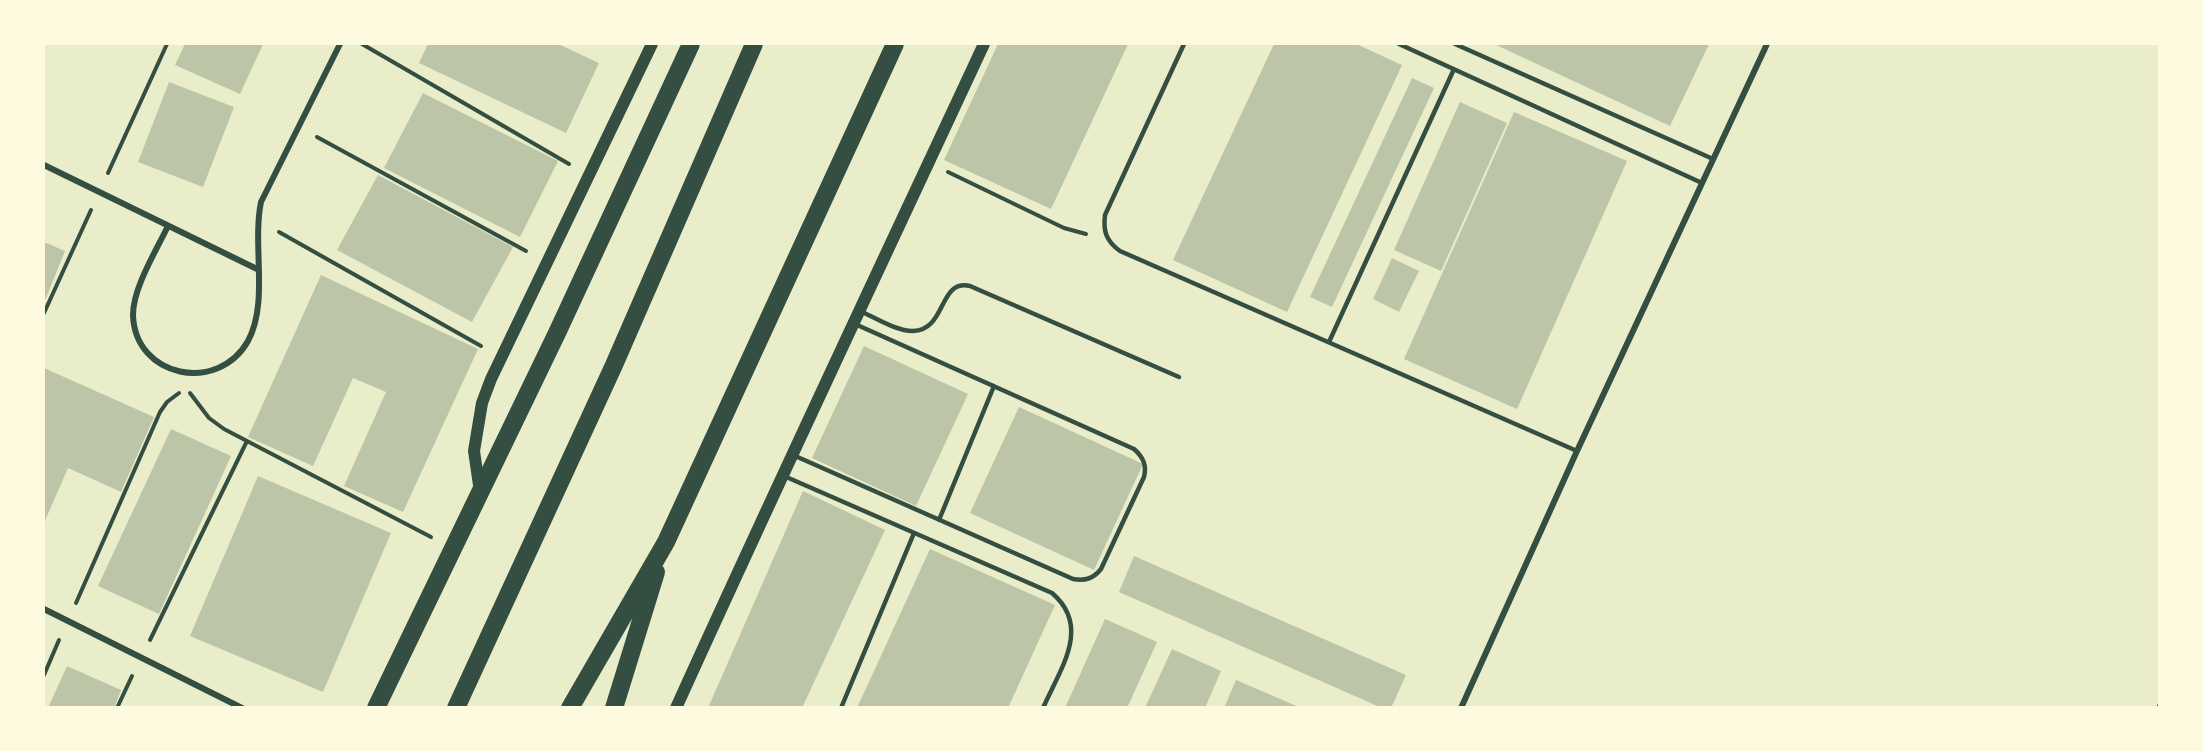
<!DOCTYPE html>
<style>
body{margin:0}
#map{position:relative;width:2203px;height:751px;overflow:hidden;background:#e9edc9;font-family:Mulish,sans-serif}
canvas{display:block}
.frame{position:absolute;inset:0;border:45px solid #fefae0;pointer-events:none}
</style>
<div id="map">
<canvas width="2203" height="751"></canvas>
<div class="frame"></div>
</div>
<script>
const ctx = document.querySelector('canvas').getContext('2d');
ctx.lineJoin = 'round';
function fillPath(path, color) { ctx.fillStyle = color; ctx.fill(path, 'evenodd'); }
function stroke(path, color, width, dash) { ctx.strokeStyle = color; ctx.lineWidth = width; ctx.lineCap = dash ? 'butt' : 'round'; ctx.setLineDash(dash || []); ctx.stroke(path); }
fillPath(new Path2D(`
 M185,44H263L240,94L175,65Z
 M428,44H558L599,63L566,133L419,63Z
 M998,44H1128L1051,209L944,160Z
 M1274,44H1356L1402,65L1287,312L1173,260Z
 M1494,44H1709L1670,126Z
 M1412,78L1434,88L1332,307L1310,297Z
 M169,82L234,107L203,187L138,162Z
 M423,93L558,161L520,237L384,168Z
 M1460,102L1507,123L1441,271L1394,250Z
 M1514,112L1627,161L1517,409L1404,359Z
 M378,175L513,247L472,322L337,250Z
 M44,242L65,251L44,303Z
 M1392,258L1419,271L1399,312L1373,299Z
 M321,275L478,349L403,512L344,486L386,392L353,378L313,466L248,437Z
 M864,346L968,394L916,506L812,458Z
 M44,368L154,417L121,492L68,468L44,523Z
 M1019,407L1143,464L1094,570L970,513Z
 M171,429L231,456L159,614L98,586Z
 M258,476L391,533L323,692L190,636Z
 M803,491L885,530L802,708H708Z
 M930,549L1055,605L1008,708H857Z
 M1134,556L1406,675L1391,708H1382L1119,592Z
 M1105,619L1157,642L1127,708H1065Z
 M1172,649L1221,671L1205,708H1145Z
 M67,666L121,690L114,708H48Z
 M1236,680L1301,708H1224Z`), '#bcc5a7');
stroke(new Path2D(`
 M362,44L569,164
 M317,137L526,251
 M948,172L1064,228L1086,234
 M108,173L167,44
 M279,232L481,346
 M44,313L91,210
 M190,393L209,418L224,429L431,537
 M76,603L160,412L167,402L179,393
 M150,640L247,441
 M44,675L59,640
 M117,708L132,676`), '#344e41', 4);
stroke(new Path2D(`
 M1184,44L1105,215C1103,231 1106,241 1120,251L1577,451
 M1399,44L1702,183
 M1455,44L1713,159
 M860,311C876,318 896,331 913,331C947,330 938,279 970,286L1179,377
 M1329,342L1454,69
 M793,455L1073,579C1085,581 1093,579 1101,569L1144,477C1147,465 1143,457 1134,449L855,324
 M784,476L1052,593C1092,627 1060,669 1043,708
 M939,520L994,386
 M841,708L914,533`), '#344e41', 4.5);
stroke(new Path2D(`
 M44,165L257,269
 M168,226C156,251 133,288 133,315C135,378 218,394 248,341C269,302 252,246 261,202L340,44
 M44,609L242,708
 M1461,708L1577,451L1767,44
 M2159,708L2160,706`), '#344e41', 6);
stroke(new Path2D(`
 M480,492L474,451L482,403L491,379L652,44
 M676,708C777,485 881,265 984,44`), '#344e41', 12);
stroke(new Path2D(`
 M376,708L557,333L691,44
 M456,708L614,365L754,44
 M570,708L666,542L895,44
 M614,708L656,572`), '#344e41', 18);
</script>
